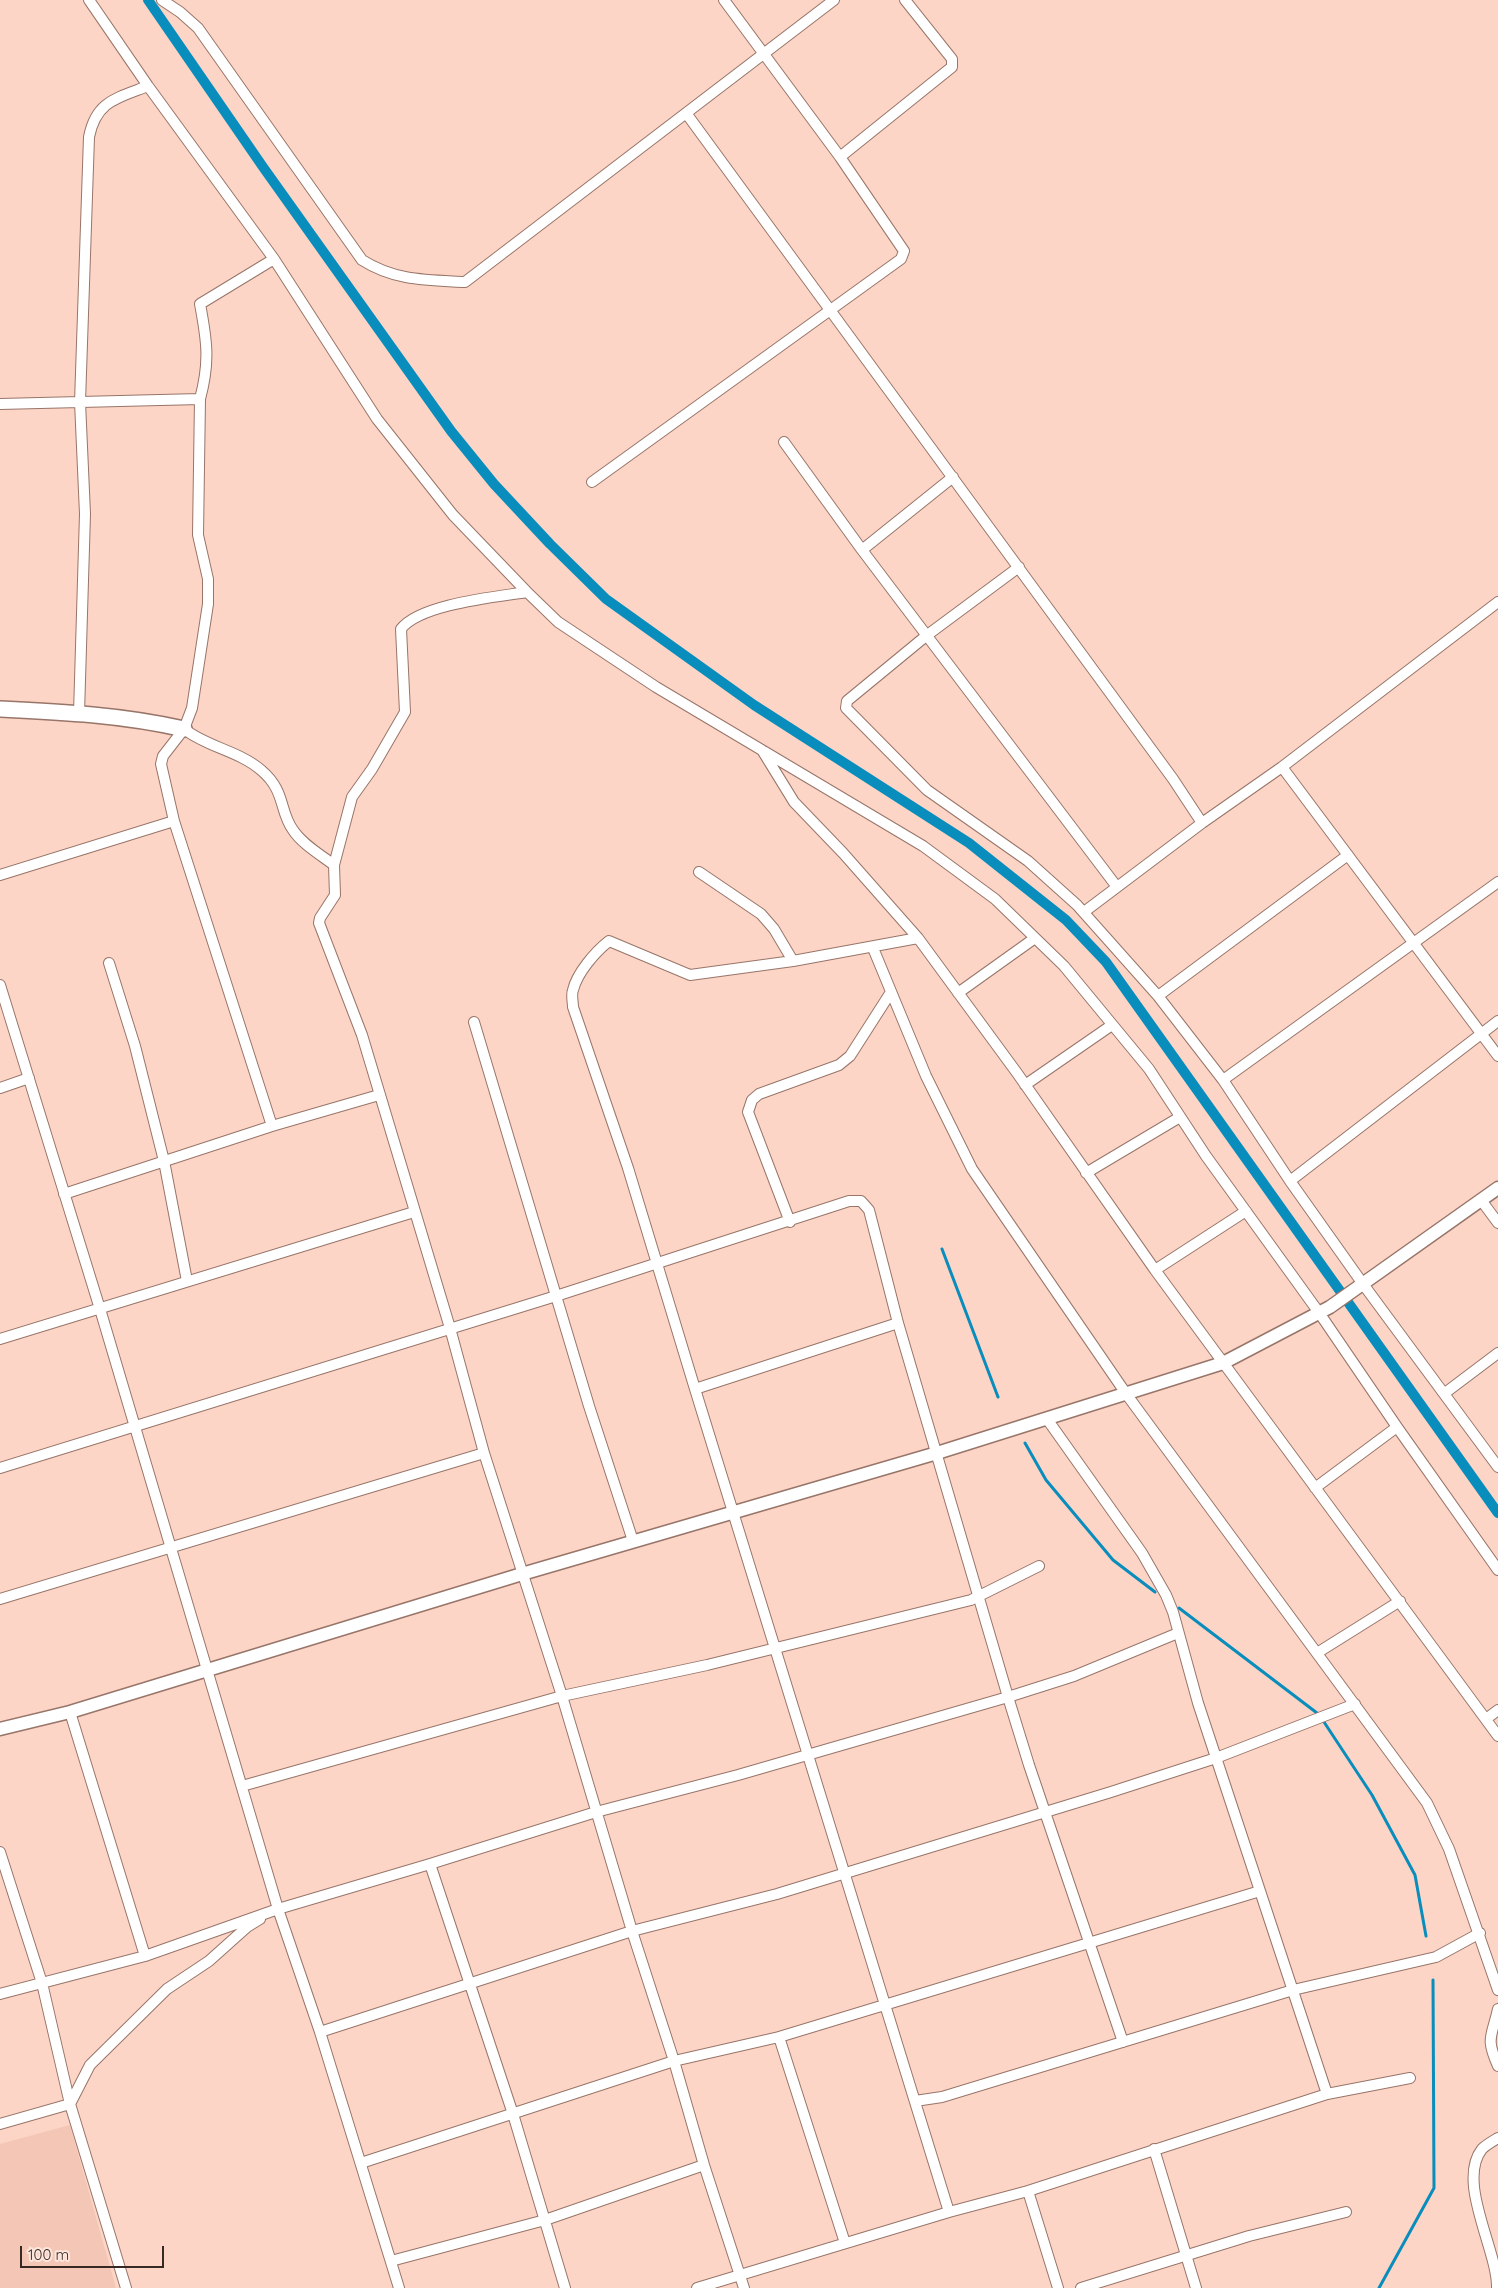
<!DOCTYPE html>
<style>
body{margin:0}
#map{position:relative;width:1498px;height:2288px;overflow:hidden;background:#fcd5c6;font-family:Quicksand,sans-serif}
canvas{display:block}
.scale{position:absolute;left:20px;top:2246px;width:144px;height:22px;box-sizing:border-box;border:2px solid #362822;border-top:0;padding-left:6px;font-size:15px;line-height:18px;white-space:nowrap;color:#362822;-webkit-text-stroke:4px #fee6dd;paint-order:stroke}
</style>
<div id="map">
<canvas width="1498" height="2288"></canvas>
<div class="scale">100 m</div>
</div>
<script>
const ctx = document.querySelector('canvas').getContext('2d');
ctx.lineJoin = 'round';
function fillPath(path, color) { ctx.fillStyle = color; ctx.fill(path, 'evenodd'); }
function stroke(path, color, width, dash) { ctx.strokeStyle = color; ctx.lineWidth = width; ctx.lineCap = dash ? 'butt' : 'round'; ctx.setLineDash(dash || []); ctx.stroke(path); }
fillPath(new Path2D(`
 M70,2125L116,2288H0V2144Z`), '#f4c6b5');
stroke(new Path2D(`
 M942,1249L998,1397
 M1025,1443L1046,1480L1113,1560L1155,1592
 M1179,1608L1317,1713
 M1324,1722L1372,1795L1415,1875L1426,1936
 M1379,2288L1434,2188L1433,1980`), '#088dbc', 3);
stroke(new Path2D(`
 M148,0L263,167L451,431L494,484L550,544L606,599L754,705L969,843L1066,920L1106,962L1498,1513`), '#088dbc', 10);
const minor = new Path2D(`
 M89,0L148,86L274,259L377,419L453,515L527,592L558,622L656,687L923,846L995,899L1064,966L1149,1069L1206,1156L1320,1314L1397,1427L1498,1570
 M162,0L180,12L198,28L362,260C395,281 427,280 465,282L834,0
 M686,113L1173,779L1202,823
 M840,157L952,67V59L905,0
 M0,404L200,399
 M784,442L862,550
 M953,477L862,550L1117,887
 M592,482L901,259L904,251L840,157L724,0
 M1019,567L926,636L847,701L846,708L927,790L1028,861L1077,905L1158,996L1223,1080L1290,1181L1363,1284L1498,1467
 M527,592C496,597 420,604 401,629L405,712L372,769L352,797L334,865L335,895L320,918L319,923L362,1035L450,1328L484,1453L562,1696L632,1931L674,2061L704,2165L744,2288
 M79,713L85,514L80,402L89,137C96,101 117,98 148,86
 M184,729C207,747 239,751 261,770C286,791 279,811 293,830C302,844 321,855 334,865
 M762,750L794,802L843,853L918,938L1017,1073L1155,1270L1498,1736
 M1282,767L1498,602
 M699,872L761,914L774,929L793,961
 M0,875L174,821
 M1084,912L1202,823L1282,767L1498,1056
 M918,938L793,961L690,975L609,941C595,952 577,973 573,990C571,995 573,1002 573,1007L628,1168L695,1389L949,2212
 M873,948L926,1076L972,1169L1127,1395L1427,1803L1449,1849L1498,1990
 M109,963L135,1046L164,1161L187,1281
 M0,985L100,1309L278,1909L320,2032L399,2288
 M958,993L1035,938
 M1158,996L1348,855
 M474,1022L589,1406L633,1541
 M1223,1080L1498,882
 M1025,1085L1112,1025
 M0,1088L29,1078
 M272,1126L174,821L161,764L163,756L184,729L192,708L208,604V579L198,535L200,399C210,362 207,341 200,304L274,259
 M1086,1173L1180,1117
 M1290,1181L1498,1021
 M64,1194L272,1126L379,1095
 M1481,1200L1498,1223
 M790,1222L748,1112L752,1100L759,1094L839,1065L850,1056L891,992
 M1155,1270L1246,1211
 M0,1339L414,1212
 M695,1389L898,1323
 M1445,1393L1498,1353
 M1047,1419L1142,1553L1166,1595L1173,1612L1198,1703L1327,2094
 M0,1468L556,1296L849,1201H861L869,1210L898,1323L1008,1697L1029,1765L1123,2042
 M1315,1488L1397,1427
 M0,1599L484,1453
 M1317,1653L1400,1601
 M70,1712L145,1956
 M1486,1719L1498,1710
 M242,1786L562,1696L707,1665L971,1600L1039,1566
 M0,1852L42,1983L70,2104L126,2288
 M430,1864L513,2114L565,2288
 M0,1994L145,1956L278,1909L430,1864L596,1812L738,1775L1008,1697L1074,1676L1178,1633
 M1498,2009C1492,2037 1485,2037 1498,2066
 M320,2032L632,1931L777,1894L1111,1792L1216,1758L1355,1704
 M779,2037L845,2243
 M915,2101L942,2097L1293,1990L1436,1957L1480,1933
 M0,2124L70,2104L90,2065L167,1989L209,1961L247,1927L260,1919
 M1154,2149L1196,2288
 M361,2163L674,2061L779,2037L1260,1891
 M1028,2191L1058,2288
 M391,2261L545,2220L704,2165
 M697,2288L949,2212L1028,2191L1327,2094L1410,2078
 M1081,2288L1249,2236L1346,2212
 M1497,2288C1498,2251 1456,2182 1482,2149C1486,2145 1493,2141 1498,2138`);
const tertiary = new Path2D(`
 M0,1729L70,1712L522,1574L937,1453L1223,1363L1330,1307L1498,1188`);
const secondary = new Path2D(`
 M0,709C62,712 123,715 184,729`);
stroke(minor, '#987569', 12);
stroke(tertiary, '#987569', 15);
stroke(secondary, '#987569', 18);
stroke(minor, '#fff', 10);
stroke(tertiary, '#fff', 12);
stroke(secondary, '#fff', 15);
</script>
